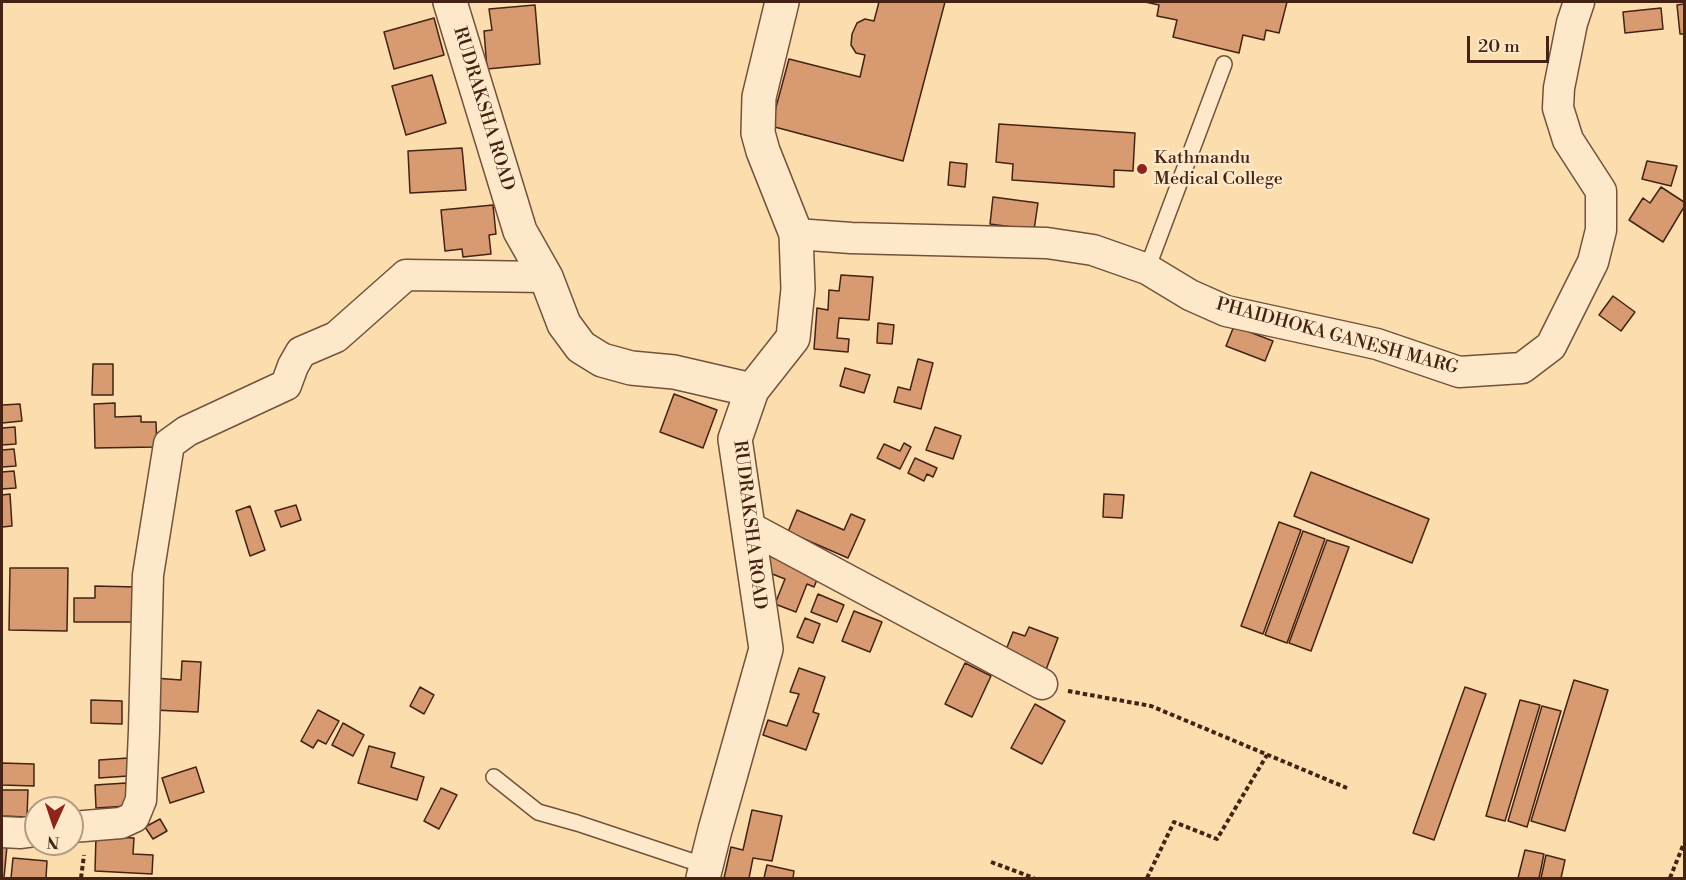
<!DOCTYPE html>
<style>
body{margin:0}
#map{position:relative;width:1686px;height:880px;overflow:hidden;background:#fcddae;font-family:"Libre Bodoni",serif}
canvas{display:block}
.frame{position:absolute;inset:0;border:3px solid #442315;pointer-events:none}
.north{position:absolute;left:24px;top:796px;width:60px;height:60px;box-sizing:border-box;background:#fde9ca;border:2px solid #b39a82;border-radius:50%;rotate:183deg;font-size:16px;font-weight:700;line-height:24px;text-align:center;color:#442315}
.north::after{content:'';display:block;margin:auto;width:21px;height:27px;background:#8f2418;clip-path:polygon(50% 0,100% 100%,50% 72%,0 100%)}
.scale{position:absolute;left:1467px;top:36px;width:82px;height:27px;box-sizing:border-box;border:3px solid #442315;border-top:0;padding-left:8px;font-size:18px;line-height:21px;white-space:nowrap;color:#442315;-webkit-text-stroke:4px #fde9ca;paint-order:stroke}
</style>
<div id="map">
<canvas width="1686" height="880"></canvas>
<div class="frame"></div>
<div class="north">N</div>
<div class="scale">20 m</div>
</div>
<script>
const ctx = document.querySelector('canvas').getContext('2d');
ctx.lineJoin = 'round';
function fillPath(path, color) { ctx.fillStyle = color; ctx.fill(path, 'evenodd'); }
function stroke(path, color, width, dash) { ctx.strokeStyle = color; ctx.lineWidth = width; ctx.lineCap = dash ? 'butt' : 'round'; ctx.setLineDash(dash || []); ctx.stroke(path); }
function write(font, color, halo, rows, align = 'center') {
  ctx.font = font + ' "Libre Bodoni",serif'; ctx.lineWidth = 5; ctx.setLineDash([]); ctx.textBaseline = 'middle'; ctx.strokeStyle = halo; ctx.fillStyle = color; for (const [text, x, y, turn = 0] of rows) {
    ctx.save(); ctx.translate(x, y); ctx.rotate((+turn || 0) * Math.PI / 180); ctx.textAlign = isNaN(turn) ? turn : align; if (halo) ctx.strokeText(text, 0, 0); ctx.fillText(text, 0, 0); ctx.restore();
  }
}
const building = new Path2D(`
 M879,2H945L903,161L771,126L789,59L860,77L865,55L856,53L851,45L852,34L857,23L865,19L874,21Z
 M1145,2H1287L1279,33L1266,30L1264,40L1243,35L1239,53L1173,37L1177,20L1157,16L1159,5Z
 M1684,4V34H1680L1677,5Z
 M535,5L540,64L487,69L484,31L492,30L489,9Z
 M1661,8L1663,29L1625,33L1623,12Z
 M434,18L444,55L394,69L384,32Z
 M432,75L446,123L406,135L392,86Z
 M999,124L1135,133L1133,171L1114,170V187L1012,180L1013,164L996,162Z
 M462,148L466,190L410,193L408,151Z
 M1647,161L1677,166L1671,186L1642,179Z
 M950,162L967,164L965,187L948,185Z
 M1661,187L1684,202V207L1663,242L1629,220L1643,198L1650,203Z
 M993,197L1038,203L1034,230L990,224Z
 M493,205L496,234L489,235L491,254L463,257L462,249L445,251L441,210Z
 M841,275L873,277L869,320L839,318L837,338L849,339L848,352L814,349L817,308L828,310L829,290L839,291Z
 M1613,296L1635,312L1621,331L1599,315Z
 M878,323L894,325L892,344L877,343Z
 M1234,326L1273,341L1265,361L1226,346Z
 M918,359L933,363L921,409L894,402L898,387L910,390Z
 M93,364H113V395H92Z
 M845,368L870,375L864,393L840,386Z
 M674,394L717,410L703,448L660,432Z
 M115,403V417L141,416V422H156L157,447L95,448L94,404Z
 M20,404L22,421L2,423V405Z
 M15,427L16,444L2,445V428Z
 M935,427L961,436L953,459L926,450Z
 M904,443L911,447L900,469L877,458L884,444L900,451Z
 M14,449L16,466L2,467V450Z
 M915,458L937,468L933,477L927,474L924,481L908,473Z
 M14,471L16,488L2,489V472Z
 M1311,472L1429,519L1412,563L1294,516Z
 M10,494L12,526L2,527V495Z
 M1104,494L1124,495L1122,518L1103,517Z
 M296,505L301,520L281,527L275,511Z
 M250,506L265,550L250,556L236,511Z
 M797,510L844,530L851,514L865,520L848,558L788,532Z
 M1279,522L1301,530L1263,634L1241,626Z
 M1303,531L1325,539L1287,643L1265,635Z
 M1327,540L1349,547L1311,651L1289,643Z
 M765,548L821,570L814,587L807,584L796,612L775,604L785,579L757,568Z
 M10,568H68L67,631L9,630Z
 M95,586L137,587V622H74V598H95Z
 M818,594L844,605L837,622L811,612Z
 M854,611L882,622L870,652L842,641Z
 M805,618L820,624L813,643L797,637Z
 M1029,627L1058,638L1044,675L1002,660L1013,632L1025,636Z
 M182,661L201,662L198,712L153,710L154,678L181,680Z
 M965,663L991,676L972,717L945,704Z
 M799,668L825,677L813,712L819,714L806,750L763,735L768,720L787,726L799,694L790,692Z
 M1574,680L1608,690L1565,831L1531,821Z
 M420,687L434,695L424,714L410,706Z
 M1465,687L1486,694L1434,840L1413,833Z
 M91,700L122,701V724L91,723Z
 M1520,700L1540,705L1505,821L1486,816Z
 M1035,704L1065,721L1042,764L1011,748Z
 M1542,706L1561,711L1527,827L1508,821Z
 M318,710L339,721L326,744L318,740L313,748L301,741Z
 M343,723L364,735L353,756L332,745Z
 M369,746L395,753L391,767L424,777L417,800L358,783Z
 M128,758V776L99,778V760Z
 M2,763L34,764V786L2,785Z
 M196,767L204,792L170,803L162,778Z
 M126,783L128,806L96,808L95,785Z
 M441,788L457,795L439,829L424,821Z
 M2,790H28L27,817L2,816Z
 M752,810L782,816L772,861L753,858L749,878H724L731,847L743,850Z
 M160,819L167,831L153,839L145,827Z
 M96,836L134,838L133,854L153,855L152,874L95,871Z
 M2,846H7L4,878H2Z
 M1525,850L1544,854L1539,878H1518Z
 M1546,855L1565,860L1561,878H1541Z
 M13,858L47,861L46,878H11Z
 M767,865L794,871L793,878H764Z`);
fillPath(building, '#d89a70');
stroke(building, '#442315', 1.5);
const service = new Path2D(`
 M1147,269L1224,64
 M494,777L538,812L577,823L706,866`);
const minor = new Path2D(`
 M796,234L851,238L1047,243L1093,250L1147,269L1190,295L1226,311L1377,344L1459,372L1522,368L1551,346L1593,262L1601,230V191L1568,140L1558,108L1559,88L1572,23L1579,2
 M747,526L1042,684
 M72,827L121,823L134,817L141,800L144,731L148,575L169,444L187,431L286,385L293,366L301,352L336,337L406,275L546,277
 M2,832L21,833L36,831`);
const tertiary = new Path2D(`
 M450,2L520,231L546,277L564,324L581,347L602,360L631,368L674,372L752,390
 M703,878L715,830L766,649L735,439L752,390L793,338L798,289L796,234L763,151L758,133L759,97L782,2`);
stroke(service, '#72523b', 18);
stroke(minor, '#72523b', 33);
stroke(tertiary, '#72523b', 36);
stroke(new Path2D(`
 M1068,691L1151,706L1347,788
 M991,862L1034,878
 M81,878L84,855
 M1147,878L1174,822L1217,839L1267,755
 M1670,878L1684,843`), '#442315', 4, [4.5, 3]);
stroke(service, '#fde9ca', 15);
stroke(minor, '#fde9ca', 30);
stroke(tertiary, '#fde9ca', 33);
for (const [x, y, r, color] of [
 [1142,169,6,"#8f2418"]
]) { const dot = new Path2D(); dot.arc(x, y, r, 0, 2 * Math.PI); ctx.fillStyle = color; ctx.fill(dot); stroke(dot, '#fde9ca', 2); }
write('18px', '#442315', '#fde9ca', [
 ["RUDRAKSHA ROAD",483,109,73],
 ["PHAIDHOKA GANESH MARG",1337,337,15],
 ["RUDRAKSHA ROAD",749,525,83]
]);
write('18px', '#442315', '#fde9ca', [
 ["Kathmandu",1154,159],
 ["Medical College",1154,180]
], 'left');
</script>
